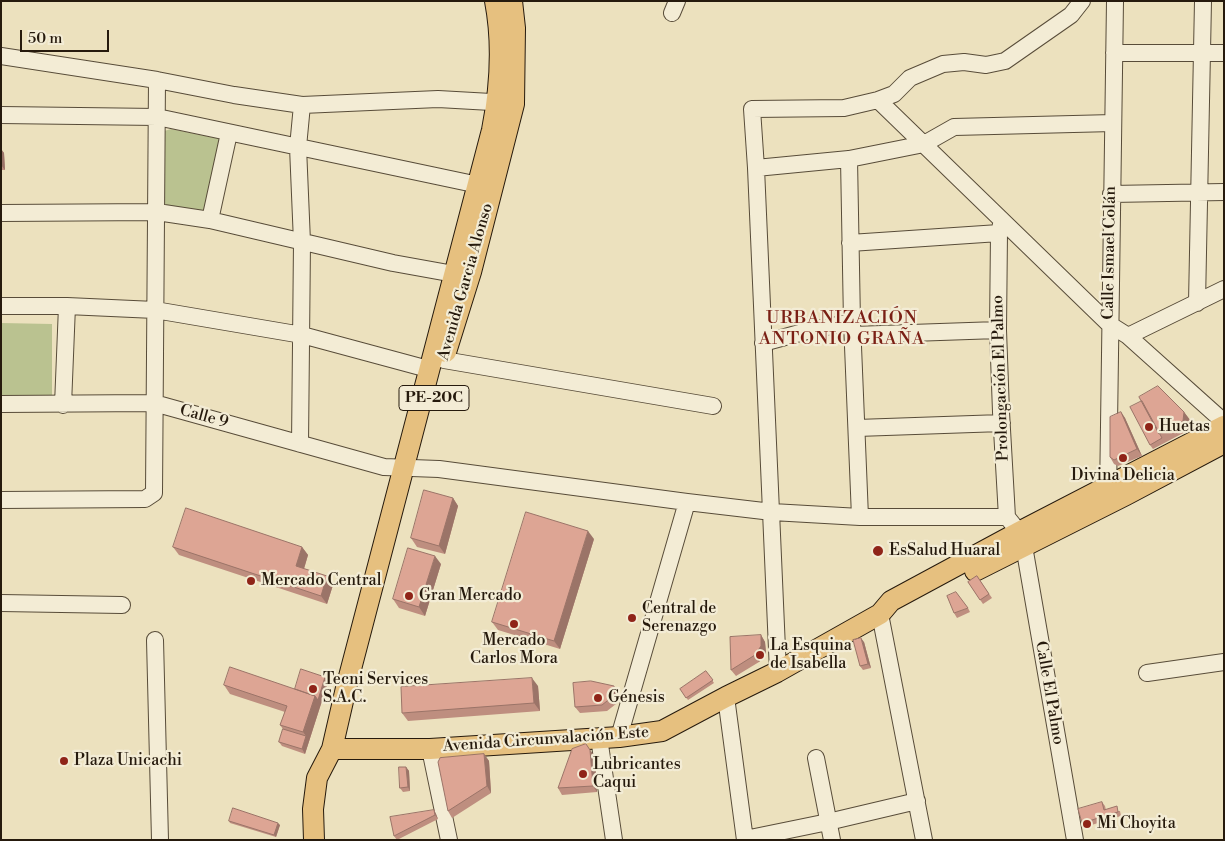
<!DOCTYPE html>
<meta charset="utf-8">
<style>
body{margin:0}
#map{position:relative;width:1225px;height:841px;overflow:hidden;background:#ece1be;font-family:"Libre Bodoni",serif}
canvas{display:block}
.frame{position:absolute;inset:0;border:2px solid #261a0d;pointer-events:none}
.scale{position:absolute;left:20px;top:30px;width:89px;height:22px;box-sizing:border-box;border:2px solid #261a0d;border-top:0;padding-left:6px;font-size:15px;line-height:18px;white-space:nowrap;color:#261a0d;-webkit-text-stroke:4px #f3ecd5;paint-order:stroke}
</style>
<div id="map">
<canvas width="1225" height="841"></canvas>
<div class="frame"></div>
<div class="scale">50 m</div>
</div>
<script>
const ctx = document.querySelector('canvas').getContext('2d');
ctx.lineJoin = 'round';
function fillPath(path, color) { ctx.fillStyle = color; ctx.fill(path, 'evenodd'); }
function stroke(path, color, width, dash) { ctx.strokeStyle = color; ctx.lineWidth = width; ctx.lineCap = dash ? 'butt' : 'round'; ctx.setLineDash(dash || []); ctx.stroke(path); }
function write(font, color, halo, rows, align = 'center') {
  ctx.font = font + ' "Libre Bodoni",serif'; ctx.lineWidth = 4.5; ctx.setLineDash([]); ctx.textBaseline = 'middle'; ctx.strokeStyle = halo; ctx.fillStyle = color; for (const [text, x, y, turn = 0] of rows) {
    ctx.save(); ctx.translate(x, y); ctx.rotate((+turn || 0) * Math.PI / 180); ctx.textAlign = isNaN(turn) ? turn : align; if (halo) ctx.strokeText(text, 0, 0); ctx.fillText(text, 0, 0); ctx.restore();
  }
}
fillPath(new Path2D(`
 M171,129L220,139L204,214L161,209V132Z
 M1,323L52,324V403L1,402Z`), '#bac290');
const minor = new Path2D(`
 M672,13L677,1
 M1114,53H1224
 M1,56L157,80L234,95L302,105L438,99L509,103
 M878,100L1109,324L1128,336L1224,422
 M1,115L157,117L488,187
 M849,159L852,322L860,517
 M756,168L849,159L924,144L954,127L1113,123
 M1111,194L1224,192
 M1,213L157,212L210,220L393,263L454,274L465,273
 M210,220L229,133
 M1002,220L999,233L998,330L1001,412L1007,517L1019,532L1024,546L1075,840
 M850,243L999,233
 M1197,303L1203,1
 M1,306H67L155,310L302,335L428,369
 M853,335L998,330
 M1128,336L1224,289
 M763,343L807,331L852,322
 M444,360L713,406
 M1,404L154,403L384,467L439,469L687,502L772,512L860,517H1007
 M63,405L67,306
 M857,428L1002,423
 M300,444L302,242L298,147L302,105
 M1108,496L1115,1
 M1,500L145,499L154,493L157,80
 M1,603L122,605
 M880,614L924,840
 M155,640L160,840
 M778,672L756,168L752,109L844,108L878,100L894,94L910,78L943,64L964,62L986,65L1005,61L1071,15L1082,1
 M1147,673L1224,662
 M726,697L745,840
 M619,737L687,502
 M599,738L614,840
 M430,749L449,840
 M816,758L832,840
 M745,839L828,822L917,801`);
const major = new Path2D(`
 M446,352L471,272L514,104L515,28L512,1
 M975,571L1126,495L1224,443
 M332,749H430L619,737L662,731L726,697L777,672L880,614L891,601L1019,532L1224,426
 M314,840L313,809L317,778L332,749L346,688L492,130C500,89 503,43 495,1`);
stroke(minor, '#584c39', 18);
stroke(major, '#261a0d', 22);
stroke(minor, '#f3ecd5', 16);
stroke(major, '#e6c07f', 20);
fillPath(new Path2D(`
 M1,149L4,153L5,170H1Z
 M1142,401L1184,412L1190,420L1189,430L1153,449L1150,445Z
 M1121,412L1125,418L1142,456L1118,466L1114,464L1110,457Z
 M453,498L458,506L445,554L417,547L411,538Z
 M594,539L560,649L498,630L492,622Z
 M173,547H302L308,555L304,569L333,585L327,604L179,555Z
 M441,564L425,616L399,608L393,599Z
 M977,576L992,598L983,604L968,582Z
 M968,608L970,612L957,618L954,613Z
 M761,635L765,642L766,653L759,662L736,676L731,670Z
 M864,642L871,668L863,670L860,666Z
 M706,671L714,683L688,700L680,689Z
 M325,677L328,682L305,754L282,746L279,742L283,729L280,725L285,712L230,694L224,685L295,689Z
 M538,686L540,711L408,721L402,713Z
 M614,686L618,692L616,704L607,711L580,713L575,707Z
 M484,754L489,761L491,793L452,818L448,811Z
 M595,756L597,792L562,795L558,788Z
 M406,767L409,771L410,791L403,792L400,788Z
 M1102,802L1105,806L1106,810L1120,811L1121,816L1085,827L1082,823Z
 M434,810L436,814L438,819L397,840L394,836Z
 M229,821L280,825L276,837L230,823Z`), '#be8e7f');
fillPath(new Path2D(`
 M1,149L4,153L5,170L1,165Z
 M1121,412L1125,418L1142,456L1137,449Z
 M1184,412L1190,420L1189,430L1183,421Z
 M453,498L458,506L445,554L439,546Z
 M588,531L594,539L560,649L554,641Z
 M302,547L308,555L302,575L296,566Z
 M435,556L441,564L425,616L419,607Z
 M327,576L333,585L327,604L321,596Z
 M761,635L765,642L766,653L759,662L755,655Z
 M861,638L864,642L871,668L868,664Z
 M325,677L328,682L305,754L302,749L306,736L303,732L315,696Z
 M532,678L538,686L540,711L534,703Z
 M614,686L618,692L616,704L612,697Z
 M590,750L595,756L597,792L593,786Z
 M484,754L489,761L491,793L487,786Z
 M406,767L409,771L410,791L408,787Z
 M434,810L436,814L438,819L435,815Z
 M278,823L280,825L276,837L274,835Z`), '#9b7468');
const building = new Path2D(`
 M1158,386L1184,412L1183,421L1159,434L1139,397Z
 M1142,401L1162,438L1150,445L1130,407Z
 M1121,412L1137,449L1114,460L1110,457V417Z
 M424,490L453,498L439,546L411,538Z
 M186,508L302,547L296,566L327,576L321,596L173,547Z
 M526,512L588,531L554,641L492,622Z
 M408,548L435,556L419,607L393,599Z
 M977,576L989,594L980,600L968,582Z
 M956,592L968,608L954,613L947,596Z
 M761,635V646L755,655L731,670L730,637Z
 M861,638L868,664L860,666L853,640Z
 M230,667L315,696L303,732L280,725L287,706L224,685Z
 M301,669L325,677L318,700L315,696L295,689Z
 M706,671L713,680L686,698L680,689Z
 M532,678L534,703L402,713L401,687Z
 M591,681L614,686L612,697L602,705L575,707L573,683Z
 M283,729L306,736L302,749L279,742Z
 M586,744L590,750L593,786L558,788L572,749Z
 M484,754L487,786L448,811L438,762L440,758Z
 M399,767H406L408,787L400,788Z
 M1102,802L1104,810L1117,806L1118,812L1082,823L1078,809Z
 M233,808L278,823L274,835L229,821Z
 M434,810L435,815L394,836L390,817Z`);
fillPath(building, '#dda594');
stroke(building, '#9b7468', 1);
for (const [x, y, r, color] of [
 [1149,427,5,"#8f2418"],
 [1123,458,5,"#8f2418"],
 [878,551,6,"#8f2418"],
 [251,581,5,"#8f2418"],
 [409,596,5,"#8f2418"],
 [632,618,5,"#8f2418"],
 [514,624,5,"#8f2418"],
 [760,655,5,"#8f2418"],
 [313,689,5,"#8f2418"],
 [598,698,5,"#8f2418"],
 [64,761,5,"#8f2418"],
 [583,774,5,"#8f2418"],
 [1087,824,5,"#8f2418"]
]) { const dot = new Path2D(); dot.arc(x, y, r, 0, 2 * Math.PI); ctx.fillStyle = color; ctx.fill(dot); stroke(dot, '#f3ecd5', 2); }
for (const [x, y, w] of [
 [434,398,70]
]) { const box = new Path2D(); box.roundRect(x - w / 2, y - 12.5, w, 25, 4); ctx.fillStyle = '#f3ecd5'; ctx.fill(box); stroke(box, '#261a0d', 1); }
write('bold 15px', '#261a0d', null, [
 ["PE-20C",434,398]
]);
write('16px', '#261a0d', '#f3ecd5', [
 ["Calle Ismael Colán",1110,253,-89],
 ["Avenida Garcia Alonso",466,282,-74],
 ["Prolongación El Palmo",1001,378,-92],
 ["Calle 9",204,417,15],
 ["Calle El Palmo",1049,693,80],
 ["Avenida Circunvalación Este",546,740,-4]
]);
write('16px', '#261a0d', '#f3ecd5', [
 ["Huetas",1159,427],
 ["Divina Delicia",1123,476,"center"],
 ["EsSalud Huaral",889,551],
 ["Mercado Central",261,581],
 ["Gran Mercado",419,596],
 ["Central de",642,609],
 ["Serenazgo",642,627],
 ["Mercado",514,641,"center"],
 ["Carlos Mora",514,659,"center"],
 ["La Esquina",770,646],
 ["de Isabella",770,664],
 ["Tecni Services",323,680],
 ["S.A.C.",323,698],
 ["Génesis",608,698],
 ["Plaza Unicachi",74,761],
 ["Lubricantes",593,765],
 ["Caqui",593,783],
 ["Mi Choyita",1097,824]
], 'left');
ctx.letterSpacing = '1px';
write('18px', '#7a1f14', '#f3ecd5', [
 ["URBANIZACIÓN",842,319],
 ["ANTONIO GRAÑA",842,340]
]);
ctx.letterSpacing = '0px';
</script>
